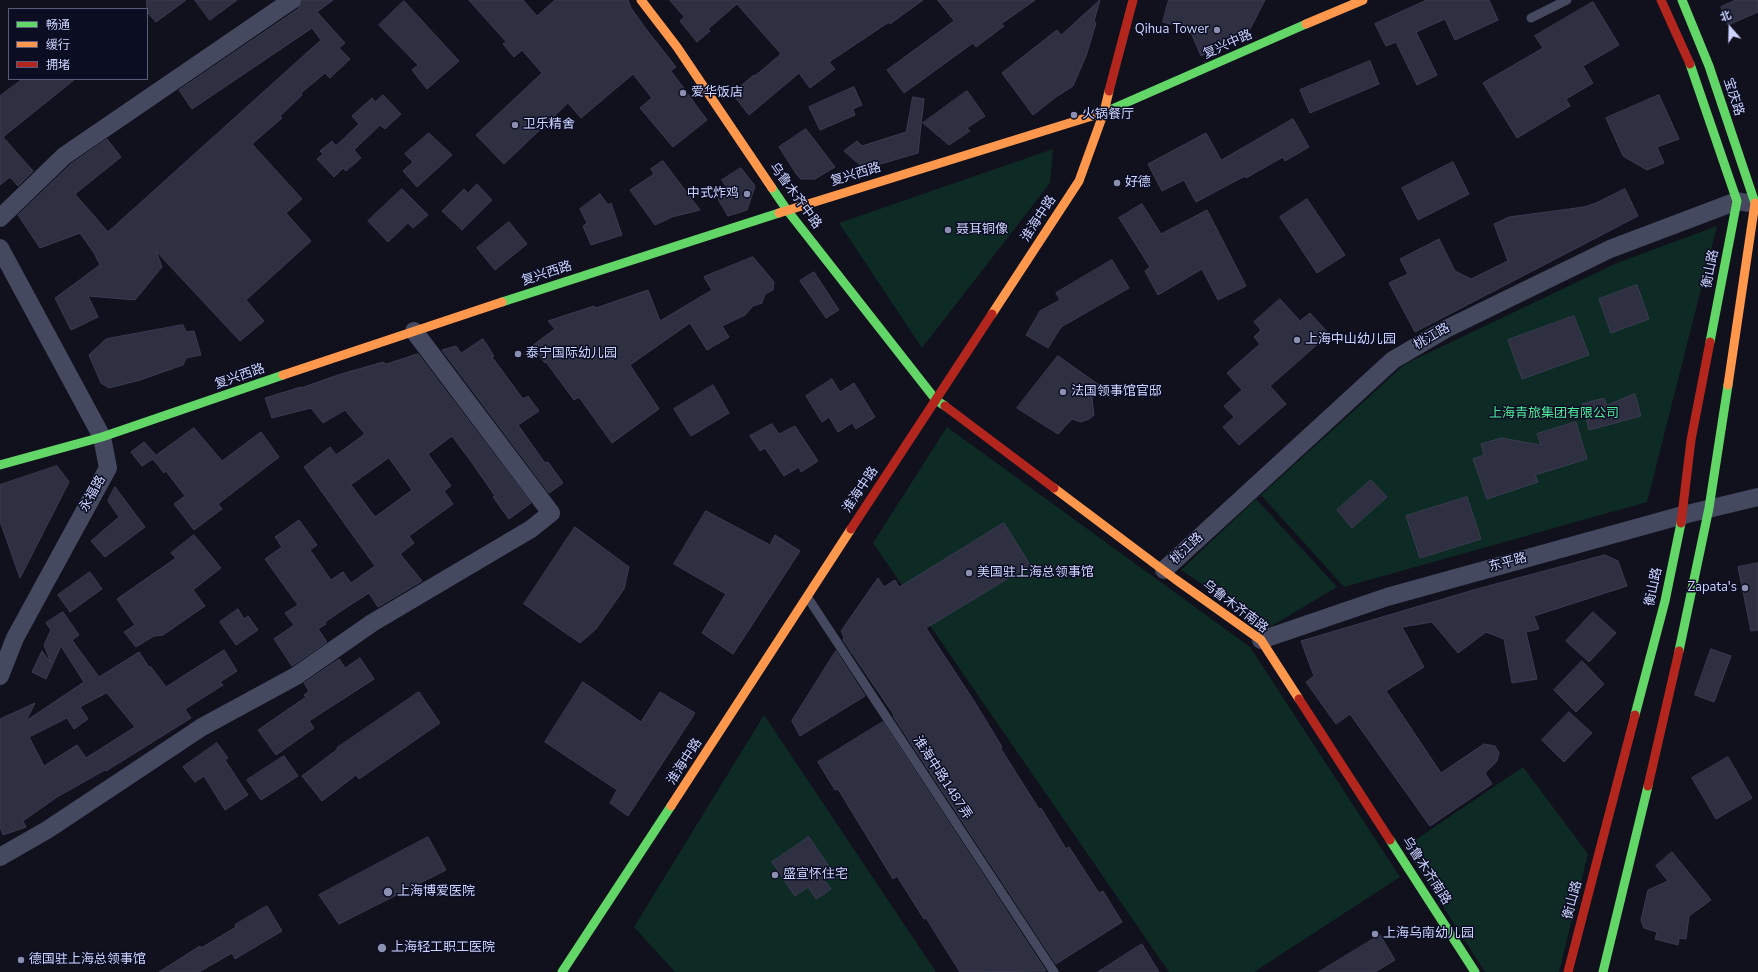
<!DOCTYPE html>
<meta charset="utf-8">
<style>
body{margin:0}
#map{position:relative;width:1758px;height:972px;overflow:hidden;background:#11111d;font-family:"Nunito Sans","Noto Sans SC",sans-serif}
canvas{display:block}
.legend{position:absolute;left:8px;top:8px;width:140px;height:72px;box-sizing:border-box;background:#0b0d23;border:1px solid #595d7b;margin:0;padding:5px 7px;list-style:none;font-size:12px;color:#cdd4ff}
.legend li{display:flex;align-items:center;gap:8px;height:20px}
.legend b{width:20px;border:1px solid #595d7b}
.north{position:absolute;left:1710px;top:8px;width:40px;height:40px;-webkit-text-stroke:3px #0b0d23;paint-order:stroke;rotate:340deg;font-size:11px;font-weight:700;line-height:16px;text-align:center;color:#cdd4ff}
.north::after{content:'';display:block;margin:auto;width:14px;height:18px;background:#cdd4ff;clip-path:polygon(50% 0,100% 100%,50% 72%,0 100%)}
</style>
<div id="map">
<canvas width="1758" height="972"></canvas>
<ul class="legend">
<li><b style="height:5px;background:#63d668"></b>畅通</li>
<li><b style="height:5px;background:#ff974d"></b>缓行</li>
<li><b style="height:5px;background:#b3261e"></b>拥堵</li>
</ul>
<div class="north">北</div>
</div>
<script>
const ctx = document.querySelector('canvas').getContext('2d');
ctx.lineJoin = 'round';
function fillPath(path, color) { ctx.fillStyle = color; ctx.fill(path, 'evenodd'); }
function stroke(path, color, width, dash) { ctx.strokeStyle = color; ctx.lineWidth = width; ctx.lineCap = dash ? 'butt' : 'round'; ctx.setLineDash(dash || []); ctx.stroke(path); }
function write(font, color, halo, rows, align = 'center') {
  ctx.font = font + ' "Nunito Sans","Noto Sans SC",sans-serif'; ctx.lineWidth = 3; ctx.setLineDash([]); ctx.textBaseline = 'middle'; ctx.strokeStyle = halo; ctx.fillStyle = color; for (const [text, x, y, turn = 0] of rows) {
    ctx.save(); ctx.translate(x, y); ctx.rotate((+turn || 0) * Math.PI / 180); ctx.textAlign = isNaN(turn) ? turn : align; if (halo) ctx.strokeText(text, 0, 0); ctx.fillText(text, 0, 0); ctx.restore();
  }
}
fillPath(new Path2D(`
 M1053,149L1050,183L922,348L839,223Z
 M1717,226L1647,502L1344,587L1261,495L1405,364L1617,263Z
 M947,427L1250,647L1400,877L1254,972H1169L873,543Z
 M1256,499L1337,587L1268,628L1181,570Z
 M764,715L936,972H675L634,927Z
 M1523,767L1588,854L1559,972H1485L1405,847Z`), '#0e2a24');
const building = new Path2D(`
 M147,0H186L156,22L147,12Z
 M195,0H237L210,20Z
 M302,0H333L317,12L345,43L339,48L350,59L330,78L325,73L301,93L302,95L280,116L282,118L252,144L302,199L286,213L311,241L246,300L264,321L240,341L156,251L162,267L135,300L88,296L98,317L71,330L55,298L100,265L94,253L80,233L40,248L18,215L71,164L107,139L121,157L75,194L108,232L321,40L312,28L192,109L179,90L298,9Z
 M469,0H523L537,16L555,0H628L631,8L646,29L676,67L671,71L707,120L673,147L640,108L652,98L633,74L581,118L568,103L504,164L476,135L542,73L522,50L514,57L503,44L506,42Z
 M670,0H923L890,24L889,22L829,62L835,69L810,88L799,73L749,115L732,93L754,75L755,76L781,54L737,4L708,29L710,31L697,42L680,21L684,17Z
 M938,0H1035L1001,24L1004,26L976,47L973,43L904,93L887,70L954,21Z
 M1100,0L1094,21L1096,23L1086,56L1073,86L1056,97L1033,115L1002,73L1057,30L1061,35Z
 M1169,0H1265L1248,33L1201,56L1192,35L1181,27L1163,22Z
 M1427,0H1489L1498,20L1455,40L1445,19L1416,32L1437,75L1417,85L1396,42L1386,46L1375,24Z
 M1736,0H1758V12L1728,25L1721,7Z
 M404,1L459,61L427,89L412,70L418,65L379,25Z
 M1593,2L1619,45L1583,66L1593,83L1566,99L1570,106L1517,138L1483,83L1543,48L1535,36Z
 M1370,61L1379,84L1310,113L1300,90Z
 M23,79H75L3,137L33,171L18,186L10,177L0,185V96Z
 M854,87L862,105L853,109L855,115L820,130L809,107Z
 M967,91L985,116L967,128L970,131L949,145L923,123Z
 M383,95L401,114L385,129L380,125L354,150L361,158L346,171L343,168L334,177L317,159L323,154L320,151L332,141L336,146L359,124L352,116L372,98L375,102Z
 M1659,95L1679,139L1657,147L1664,163L1647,170L1623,156L1606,118Z
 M913,97L924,99L918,153L877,165L879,168L868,172L844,151L857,141L862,146L906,132Z
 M1293,119L1309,147L1285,161L1283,157L1246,178L1245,176L1196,202L1184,180L1162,191L1148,164L1206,133L1221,160Z
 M806,129L835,167L815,179H801L797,175L779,147Z
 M429,133L452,155L417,187L403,171L413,162L405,154Z
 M663,161L700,210L672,217L655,225L630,190L654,174L651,169Z
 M1453,162L1469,194L1418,220L1402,188Z
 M741,168L755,186L747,210L728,216L718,199L726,187L722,180Z
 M477,184L492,200L462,230L442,211L464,189L468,193Z
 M402,189L428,215L413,228L408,223L388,242L368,221Z
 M1625,189L1638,216L1415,332L1389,283L1408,274L1400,259L1439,239L1455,271L1471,279L1508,261L1494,224L1509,217L1584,207L1596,203Z
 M600,194L608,205L611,203L622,235L591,245L583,226L587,223L580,209Z
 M1307,199L1345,255L1317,273L1280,217Z
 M1142,204L1161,234L1207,210L1246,286L1218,300L1202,269L1158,295L1145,271L1150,267L1119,218Z
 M509,222L527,244L495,270L477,248Z
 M753,257L774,282L773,290L765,294L762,303L753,306L745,315L722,326L729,337L707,350L690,323L630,365L659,409L612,443L579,397L574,400L546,362L545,363L532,346L555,329L548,321L594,306L596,308L648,290L660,321L712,290L704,277Z
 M1112,260L1129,288L1061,327L1048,348L1026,335L1040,311L1060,300L1056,293Z
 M814,272L839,310L826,318L800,281Z
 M1637,285L1649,319L1611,333L1599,299Z
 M1280,299L1300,321L1310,313L1329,334L1270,386L1286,404L1239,445L1223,427L1234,417L1224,406L1242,390L1227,373L1260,344L1254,337L1261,330L1254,322Z
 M1574,316L1589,355L1522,379L1508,340Z
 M183,325L186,332L194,331L201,355L186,358L183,365L140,380L109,388L101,383L89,355L106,339Z
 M483,339L494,356L492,357L523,399L528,396L539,411L518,425L545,463L548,462L563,483L549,493L442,350L456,346L461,353Z
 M418,354L531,503L509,519L493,497L495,496L470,460L452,436L428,454L451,486L444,491L453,504L409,536L414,543L400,554L422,581L378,607L369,593L347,607L325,622L326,624L318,629L327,642L292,666L274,639L294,625L285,613L298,605L265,559L282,547L275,537L299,520L317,545L310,550L331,580L343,572L351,583L375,566L304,467L330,447L336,455L365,434L345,410L323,423L311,408L272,418L265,398L301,387V388L338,375L383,362L386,364ZM389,458L412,490L375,517L351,485Z
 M1058,356L1099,385L1092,399L1094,415L1089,419L1081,422L1072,419L1058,434L1017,408Z
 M832,379L840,392L854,383L875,417L856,429L852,423L838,432L829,417L822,422L806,396Z
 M713,385L729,413L691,436L674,409Z
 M1635,394L1641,416L1589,430L1582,404L1604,398L1607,405Z
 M1576,422L1587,459L1535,475L1538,482L1487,499L1473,459L1484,455L1481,444L1501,438L1541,445L1537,434Z
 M772,424L779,434L795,426L818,461L801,472L799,467L784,476L765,448L760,451L750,436Z
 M194,428L222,461L261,432L279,457L218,504L222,509L194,530L174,504L185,496L166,471L164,473L153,459L142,466L131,452L144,442L156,455Z
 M57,466L69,482L20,578L0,521V485Z
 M1371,480L1387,497L1352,528L1337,510Z
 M115,487L145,527L105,557L91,541L119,517L108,501Z
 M1467,497L1481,539L1420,558L1406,516Z
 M706,511L770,545L775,535L800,551L733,654L702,633L726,594L674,564Z
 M1004,523L1030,565L926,628L974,701L1002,747L1001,749L1039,809L1041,808L1066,849L1069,847L1099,893L1103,891L1122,922L1056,964L893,716L894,715L843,640L844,637L841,631L878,578L884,587L895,580L899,587Z
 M575,527L629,567L624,589L596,629L580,643L524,604Z
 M194,535L221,568L193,590L205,606L163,635L154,636L136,647L124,632L135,625L117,599L176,558L171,553Z
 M1605,555L1618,561L1627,586L1534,616L1539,629L1526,632L1537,679L1512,683L1504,639L1486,632L1458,653L1432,622L1402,627L1424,667L1386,691L1441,773L1484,744L1495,746L1499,753L1497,761L1485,773L1492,784L1430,826L1350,714L1336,724L1306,682L1314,676L1301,641L1477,589Z
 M1758,563V630L1751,631L1738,567Z
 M90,572L102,589L70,612L58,595Z
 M238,609L244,619L248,616L258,630L236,645L220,622Z
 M63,612L79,635L72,640L99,677L139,652L149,667H151L166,687L224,650L237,671L220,682L223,685L185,709L191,718L106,771L105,770L57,797L23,821L26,827L3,835L0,827V719L35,703L26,721L84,682L61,646L46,679L32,672L42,651L51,663L44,645L51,630L46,623ZM107,693L135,727L86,758L77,745L44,766L29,737L67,718L74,729L88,719L80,707Z
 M1593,612L1616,633L1589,662L1566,641Z
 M1711,649L1731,656L1714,702L1695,695Z
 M836,651L865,696L800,736L792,721Z
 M360,658L374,679L309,721L314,728L276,755L258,730L306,697L304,695L309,691L304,683L339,659L345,668Z
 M1582,661L1604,684L1576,712L1554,690Z
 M583,682L641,722L660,692L695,713L628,816L610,803L617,790L545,742Z
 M419,692L440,723L359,779L356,775L322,801L302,776L338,749L337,748Z
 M1569,712L1592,733L1564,762L1542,740Z
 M883,722L1046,971L960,972L926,918L924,919L897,876L893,879L838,789L835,790L818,762Z
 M217,743L228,758L225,760L248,795L225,810L204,776L195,782L183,767Z
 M284,756L298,776L261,800L247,780Z
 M1728,757L1752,798L1716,819L1692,778Z
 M428,837L446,870L339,924L319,895Z
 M809,837L832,871L822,877L831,889L816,899L808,887L795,896L772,862Z
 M1672,852L1711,900L1689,916L1686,939L1679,938L1678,945L1655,939L1657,932L1644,928L1641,920L1648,890L1668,881L1656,866Z
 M267,906L282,931L235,959L232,953L199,972H159L200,946L201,948L236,927L235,925Z
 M1380,935L1395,960L1375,972H1319Z
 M1142,944L1159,972H1098Z`);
fillPath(building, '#2e2f40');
stroke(building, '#3a3c52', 1);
stroke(new Path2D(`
 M1531,18L1567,0
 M808,598L1054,972`), '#44495f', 9);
stroke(new Path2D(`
 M0,218L64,156L292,0
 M0,248L102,437L108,468L15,638L0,676
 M1164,570L1393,360L1446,329L1610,249L1737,201L1748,203
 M1261,640L1387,597L1683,515L1758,497
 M0,857L47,830L202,727L296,676L372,623L531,529L551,513L414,331`), '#44495f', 18);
stroke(new Path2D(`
 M1682,0L1709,66L1755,203
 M1690,64L1737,201L1710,342
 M1105,112L1306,24
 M772,188L787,210L936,400L945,406
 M502,302L779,213
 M0,465L102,437L283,375
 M1679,651L1709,508L1728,385
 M1635,715L1665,601L1681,523
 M1390,840L1475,972
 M562,972L671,806
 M1603,972L1648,786`), '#63d668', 9);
stroke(new Path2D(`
 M641,0L677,47L772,188
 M1306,24L1363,0
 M779,213L1105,112
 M992,314L1079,181L1104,112L1109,91
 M283,375L502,302
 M1728,385L1755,203
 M1054,488L1175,579L1261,640L1299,699
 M671,806L851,529`), '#ff974d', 9);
stroke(new Path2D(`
 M1661,0L1690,64
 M1109,91L1133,0
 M945,406L1054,488
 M1681,523L1691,440L1710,342
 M851,529L992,314
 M1299,699L1390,840
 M1648,786L1679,651
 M1568,972L1635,715`), '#b3261e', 9);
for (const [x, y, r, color] of [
 [1217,30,4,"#8b90b0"],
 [683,93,4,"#8b90b0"],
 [1074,115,4,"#8b90b0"],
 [515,125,4,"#8b90b0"],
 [1117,183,4,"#8b90b0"],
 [747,194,4,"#8b90b0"],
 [948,230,4,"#8b90b0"],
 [1297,340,4,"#8b90b0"],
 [518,354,4,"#8b90b0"],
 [1063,392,4,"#8b90b0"],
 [969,573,4,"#8b90b0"],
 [1745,588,4,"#8b90b0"],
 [775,875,4,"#8b90b0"],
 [388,892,5,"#8b90b0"],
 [1375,934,4,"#8b90b0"],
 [382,948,5,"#8b90b0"],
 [21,960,4,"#8b90b0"]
]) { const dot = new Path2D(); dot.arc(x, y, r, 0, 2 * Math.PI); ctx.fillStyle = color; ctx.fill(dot); stroke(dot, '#0b0d23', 1.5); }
write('13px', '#cdd4ff', '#0b0d23', [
 ["Qihua Tower",1209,30,"right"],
 ["爱华饭店",691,93],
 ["火锅餐厅",1082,115],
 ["卫乐精舍",523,125],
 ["好德",1125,183],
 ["中式炸鸡",739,194,"right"],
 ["聂耳铜像",956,230],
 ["上海中山幼儿园",1305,340],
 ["泰宁国际幼儿园",526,354],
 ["法国领事馆官邸",1071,392],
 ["美国驻上海总领事馆",977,573],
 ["Zapata's",1737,588,"right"],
 ["盛宣怀住宅",783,875],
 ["上海博爱医院",397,892],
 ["上海乌南幼儿园",1383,934],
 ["上海轻工职工医院",391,948],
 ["德国驻上海总领事馆",29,960]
], 'left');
write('13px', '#cdd4ff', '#0b0d23', [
 ["复兴中路",1228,45,-24],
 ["宝庆路",1733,97,72],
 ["复兴西路",856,175,-17],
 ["乌鲁木齐中路",795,196,54],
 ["淮海中路",1039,219,-57],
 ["衡山路",1711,269,-79],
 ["复兴西路",547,274,-18],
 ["桃江路",1432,337,-30],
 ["复兴西路",240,377,-19],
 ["淮海中路",861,490,-56],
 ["永福路",93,494,-61],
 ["桃江路",1187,549,-43],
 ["东平路",1508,563,-15],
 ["衡山路",1654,587,-78],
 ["乌鲁木齐南路",1235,607,37],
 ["淮海中路",685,762,-57],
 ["淮海中路1487弄",942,778,57],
 ["乌鲁木齐南路",1426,871,57],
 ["衡山路",1573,900,-75]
]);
write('13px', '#4dec9d', '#0b0d23', [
 ["上海青旅集团有限公司",1554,414]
]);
</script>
